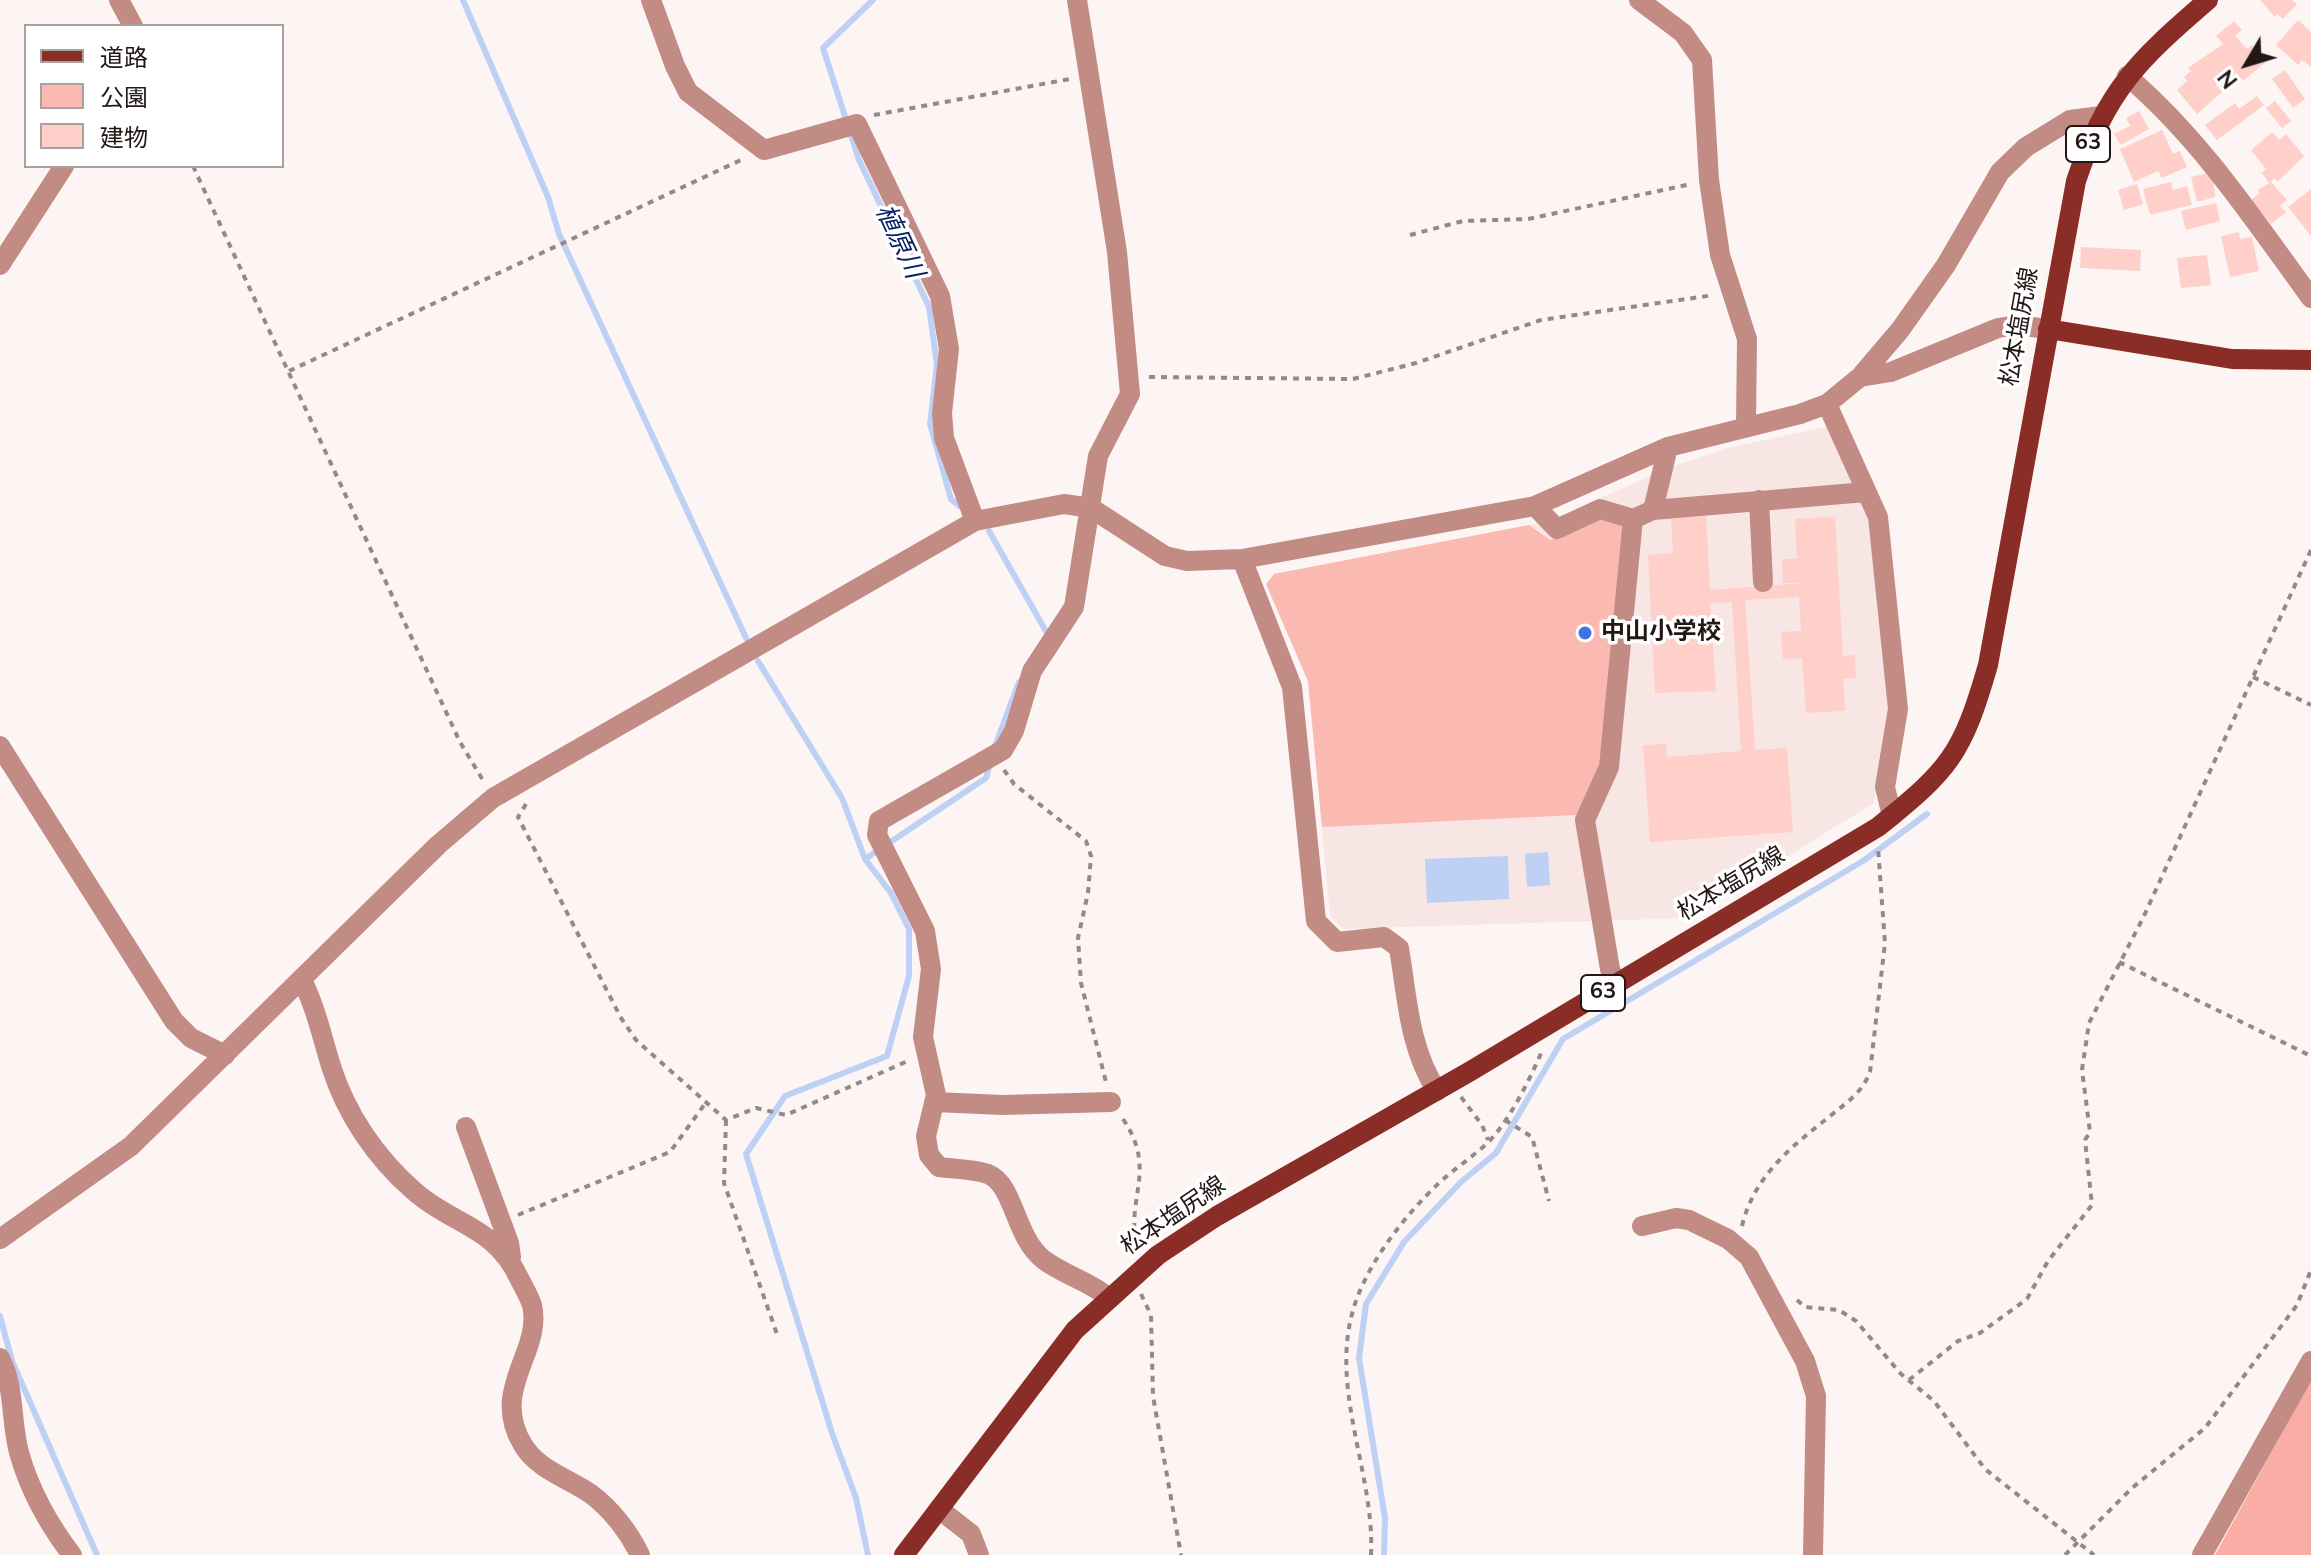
<!DOCTYPE html>
<meta charset="utf-8">
<style>
body{margin:0}
#map{position:relative;width:2311px;height:1555px;overflow:hidden;background:#fcf5f4;font-family:"Nunito Sans","Noto Sans JP",sans-serif}
canvas{display:block}
.legend{position:absolute;left:24px;top:24px;width:260px;height:144px;box-sizing:border-box;background:#fff;border:2px solid #a7a2a1;margin:0;padding:10px 14px;list-style:none;font-size:24px;color:#221715}
.legend li{display:flex;align-items:center;gap:16px;height:40px}
.legend b{width:40px;border:2px solid #a7a2a1}
.north{position:absolute;left:2207px;top:24px;width:80px;height:80px;-webkit-text-stroke:6px #fff;paint-order:stroke;rotate:232deg;font-size:22px;font-weight:700;line-height:32px;text-align:center;color:#221715}
.north::after{content:'';display:block;margin:auto;width:28px;height:36px;background:#221715;clip-path:polygon(50% 0,100% 100%,50% 72%,0 100%)}
</style>
<div id="map">
<canvas width="2311" height="1555"></canvas>
<ul class="legend">
<li><b style="height:10px;background:#8b2d27"></b>道路</li>
<li><b style="height:22px;background:#fab9b1"></b>公園</li>
<li><b style="height:22px;background:#ffcfc9"></b>建物</li>
</ul>
<div class="north">N</div>
</div>
<script>
const ctx = document.querySelector('canvas').getContext('2d');
ctx.lineJoin = 'round';
function fillPath(path, color) { ctx.fillStyle = color; ctx.fill(path, 'evenodd'); }
function stroke(path, color, width, dash) { ctx.strokeStyle = color; ctx.lineWidth = width; ctx.lineCap = dash ? 'butt' : 'round'; ctx.setLineDash(dash || []); ctx.stroke(path); }
function write(font, color, halo, rows, align = 'center') {
  ctx.font = font + ' "Nunito Sans","Noto Sans JP",sans-serif'; ctx.lineWidth = 7; ctx.setLineDash([]); ctx.textBaseline = 'middle'; ctx.strokeStyle = halo; ctx.fillStyle = color; for (const [text, x, y, turn = 0] of rows) {
    ctx.save(); ctx.translate(x, y); ctx.rotate((+turn || 0) * Math.PI / 180); ctx.textAlign = isNaN(turn) ? turn : align; if (halo) ctx.strokeText(text, 0, 0); ctx.fillText(text, 0, 0); ctx.restore();
  }
}
fillPath(new Path2D(`
 M1831,426L1870,513L1891,712L1874,803L1688,918L1343,929L1330,916L1308,681L1266,584L1274,574L1529,525L1565,514L1668,468L1727,448Z`), '#f7e6e4');
fillPath(new Path2D(`
 M1597,517L1624,519L1602,767L1576,815L1322,827L1308,681L1266,584L1274,574L1529,525L1550,540Z`), '#fab9b1');
fillPath(new Path2D(`
 M2311,1380V1555H2215Z`), '#faada4');
fillPath(new Path2D(`
 M1548,852L1550,885L1527,887L1525,854Z
 M1508,856L1509,899L1427,903L1425,859Z`), '#bed0f4');
stroke(new Path2D(`
 M463,0L548,197L559,234L746,638
 M873,0L823,48L859,160L929,307L937,365L930,424L951,499L959,506
 M989,531L1048,635
 M758,661L842,798L865,859L891,893L909,929V976L887,1056L785,1096L746,1154L832,1433L856,1498L868,1555
 M995,746L1019,682
 M865,859L986,778L990,764
 M0,1316L12,1361L97,1555
 M1384,1555L1385,1518L1359,1358L1366,1304L1404,1242L1461,1182L1496,1153L1563,1039L1863,861L1927,814`), '#bed0f4', 6);
fillPath(new Path2D(`
 M2260,0H2292L2297,4L2283,19L2277,14L2275,17Z
 M2298,20L2311,32V67L2302,60L2298,65L2276,45Z
 M2234,21L2242,30L2235,36L2247,49L2252,45L2266,62L2243,81L2236,73L2230,78L2227,75L2216,85L2222,92L2197,114L2177,90L2187,81L2184,77L2191,71L2188,68L2223,44L2216,36Z
 M2285,70L2305,99L2293,108L2272,79Z
 M2257,96L2264,105L2217,140L2205,125L2235,103L2239,109Z
 M2275,101L2291,121L2282,128L2266,108Z
 M2139,111L2149,129L2121,145L2114,134L2130,126L2126,118Z
 M2162,130L2173,154L2180,151L2187,167L2162,178L2158,171L2134,182L2120,149Z
 M2272,132L2279,140L2286,134L2304,156L2277,182L2275,178L2269,183L2262,173L2266,169L2251,150Z
 M2209,173L2213,175L2215,197L2197,202L2191,177Z
 M2171,182L2173,190L2187,186L2192,205L2150,215L2143,189Z
 M2271,182L2287,200L2280,206L2286,212L2271,224L2251,200L2260,193L2257,190Z
 M2137,184L2143,204L2124,210L2118,190Z
 M2311,189V236L2288,207Z
 M2216,203L2220,221L2186,230L2181,211Z
 M2239,232L2240,239L2252,237L2259,271L2230,277L2221,236Z
 M2081,247L2141,250L2140,271L2080,268Z
 M2207,255L2211,285L2181,288L2177,258Z
 M1706,516L1710,590L1804,583H1783L1782,559H1797L1795,519L1835,517L1843,656L1855,655L1856,678L1843,679L1845,711L1806,713L1802,658L1783,659L1781,632L1801,631L1799,597L1745,600L1755,750L1787,748L1793,832L1650,842L1643,745L1666,744L1667,757L1741,751L1732,602L1710,603L1716,691L1655,693L1648,555L1673,553L1671,518Z`), '#ffcfc9');
stroke(new Path2D(`
 M874,115L1070,79
 M193,166L460,742L484,782
 M1410,235L1463,221L1528,219L1691,184
 M289,371L743,159
 M1149,377L1353,379L1416,363L1541,320L1714,295
 M2253,677L2311,705
 M1004,770L1014,784L1086,841L1091,856L1088,893L1078,938L1081,983L1106,1082
 M526,804L518,817L621,1018L636,1040L726,1120L756,1108L786,1115L910,1060
 M2119,962L2311,1056
 M1461,1097L1482,1125L1488,1140
 M1123,1119C1158,1171 1125,1197 1137,1248
 M726,1120L724,1183L778,1337
 M1505,1120L1532,1137L1549,1201
 M518,1215L670,1152L707,1101
 M1742,1226C1754,1176 1791,1147 1829,1117C1847,1102 1862,1093 1870,1072L1885,943L1878,848
 M1141,1294L1151,1315L1153,1396L1181,1555
 M1797,1300L1805,1307L1839,1310L1856,1321L1901,1374L1934,1401L1985,1469L2094,1555
 M1909,1380L1958,1341L1980,1333L2027,1299L2048,1261L2092,1205L2085,1140L2090,1132L2082,1070L2089,1023L2143,918L2311,550
 M1371,1555C1375,1476 1331,1393 1352,1314C1364,1267 1404,1216 1439,1183C1456,1167 1478,1154 1494,1136C1514,1111 1529,1081 1542,1051
 M2065,1555L2132,1488L2205,1428L2297,1305L2311,1270`), '#928988', 4, [6, 6]);
stroke(new Path2D(`
 M119,0L133,26
 M651,0L675,66L688,92L764,150L857,124L940,296L949,349L942,413L944,438L975,521
 M1077,0L1117,252L1130,394L1098,456L1074,607L1032,671L1014,731L1003,750L879,821L877,835L925,931L931,969L923,1037L936,1095L926,1136L929,1155L939,1167C954,1169 974,1169 988,1174C1015,1185 1014,1237 1044,1260C1064,1275 1089,1281 1108,1297
 M1639,0L1683,33L1702,60L1709,180L1720,255L1747,339L1746,426
 M2127,76C2201,139 2254,220 2311,298
 M0,265L64,166
 M1860,377L1891,372L1998,328L2016,325L2048,329
 M1827,404L1878,517L1898,709L1885,787L1892,816
 M1759,500L1763,582
 M1535,506L1557,529L1600,509L1633,519
 M1653,510L1668,447
 M1242,559L1292,687L1316,921L1337,942L1384,937L1399,948C1407,996 1409,1049 1437,1091
 M0,746L174,1021L191,1038L225,1055
 M302,980C316,1008 322,1037 331,1066C346,1114 376,1158 414,1191C452,1225 495,1226 519,1278C523,1286 529,1296 532,1305C543,1352 489,1389 523,1445C538,1470 568,1478 591,1494C611,1509 629,1532 640,1555
 M1616,985L1610,969L1585,820L1609,767L1633,519L1653,510L1866,492
 M934,1102L1003,1105L1111,1102
 M466,1127L509,1243L511,1257
 M1642,1226L1676,1218L1689,1220L1728,1239L1749,1257L1805,1361L1816,1396L1813,1555
 M0,1239L131,1146L438,845L493,798L975,521L1064,504L1091,508L1165,556L1187,561L1242,559L1535,506L1668,447L1800,414L1827,404L1860,377L1900,330L1946,265L2000,172L2026,147L2070,120L2101,116
 M0,1358C16,1389 10,1424 20,1456C31,1493 49,1525 72,1555
 M939,1509L971,1534L979,1555
 M2202,1555L2311,1361`), '#c28b84', 20);
stroke(new Path2D(`
 M2048,329L2232,359L2311,360
 M904,1555L1075,1330L1158,1255L1217,1216L1469,1072L1878,827C1950,769 1962,755 1988,665L2076,181C2107,90 2136,62 2208,0`), '#8b2d27', 20);
for (const [x, y, r, color] of [
 [1585,633,8,"#4271e2"]
]) { const dot = new Path2D(); dot.arc(x, y, r, 0, 2 * Math.PI); ctx.fillStyle = color; ctx.fill(dot); stroke(dot, '#fff', 3); }
for (const [x, y, w] of [
 [2088,144,44],
 [1603,993,44]
]) { const box = new Path2D(); box.roundRect(x - w / 2, y - 18, w, 36, 6); ctx.fillStyle = '#fff'; ctx.fill(box); stroke(box, '#221715', 2); }
write('bold 22px', '#221715', null, [
 ["63",2088,144],
 ["63",1603,993]
]);
write('24px', '#221715', '#fff', [
 ["松本塩尻線",2021,327,-80],
 ["松本塩尻線",1732,885,-31],
 ["松本塩尻線",1174,1217,-34]
]);
write('bold 24px', '#221715', '#fff', [
 ["中山小学校",1601,633]
], 'left');
write('italic 26px', '#092164', '#fff', [
 ["植原川",898,242,65]
]);
</script>
